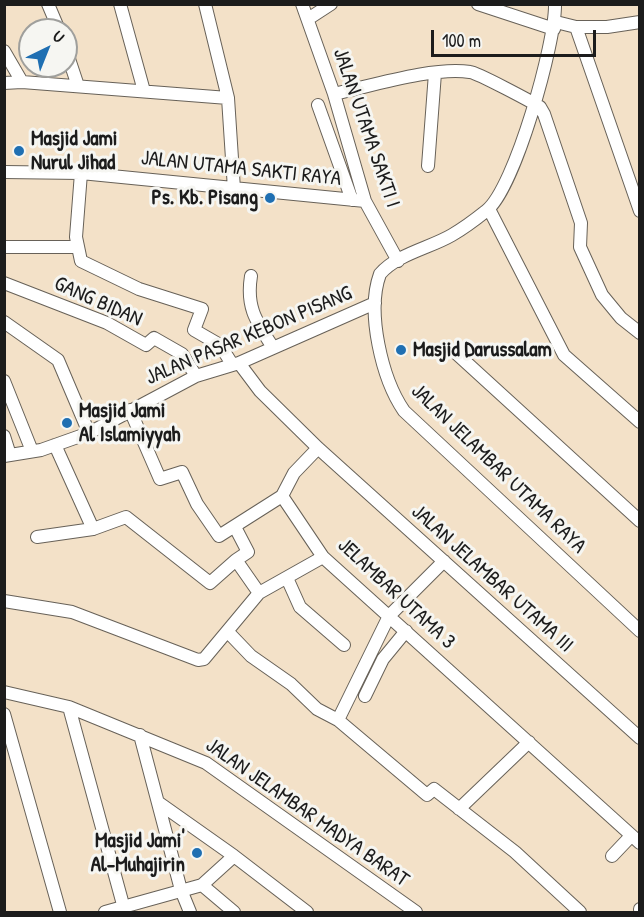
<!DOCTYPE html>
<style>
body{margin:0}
#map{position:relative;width:644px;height:917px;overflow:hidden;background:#f3e1c8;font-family:"Patrick Hand",sans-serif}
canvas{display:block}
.frame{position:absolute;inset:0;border:6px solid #1c1c1c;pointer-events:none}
.north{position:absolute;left:18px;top:18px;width:60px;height:60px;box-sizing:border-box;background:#f6f6f2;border:2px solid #9f9f9c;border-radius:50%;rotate:43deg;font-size:16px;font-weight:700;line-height:24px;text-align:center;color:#1c1c1c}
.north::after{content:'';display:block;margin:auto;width:21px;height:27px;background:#1f6fb2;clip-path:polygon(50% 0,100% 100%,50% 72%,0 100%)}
.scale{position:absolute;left:431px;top:30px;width:165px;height:27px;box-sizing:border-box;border:3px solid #1c1c1c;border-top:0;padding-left:8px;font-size:18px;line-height:21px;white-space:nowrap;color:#1c1c1c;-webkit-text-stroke:4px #f6f6f2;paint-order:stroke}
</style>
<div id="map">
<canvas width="644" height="917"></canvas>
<div class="frame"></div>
<div class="north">U</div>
<div class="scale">100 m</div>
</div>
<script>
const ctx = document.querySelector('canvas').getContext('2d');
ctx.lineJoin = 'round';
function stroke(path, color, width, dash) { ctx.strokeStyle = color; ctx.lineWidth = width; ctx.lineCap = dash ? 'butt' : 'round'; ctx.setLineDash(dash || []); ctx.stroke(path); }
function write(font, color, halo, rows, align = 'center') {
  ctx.font = font + ' "Patrick Hand",sans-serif'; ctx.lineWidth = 6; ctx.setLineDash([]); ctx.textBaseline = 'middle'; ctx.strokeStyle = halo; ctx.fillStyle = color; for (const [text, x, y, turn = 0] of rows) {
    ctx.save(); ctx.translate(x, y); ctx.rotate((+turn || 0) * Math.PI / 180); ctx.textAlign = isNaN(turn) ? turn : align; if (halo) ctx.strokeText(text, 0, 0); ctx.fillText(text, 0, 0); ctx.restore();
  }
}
const minor = new Path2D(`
 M48,4L59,30
 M120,4L144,91
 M205,4L228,98L234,189
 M302,4L334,94L365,201L398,261
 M478,4L554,29
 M555,4C556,41 515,189 486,211C476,219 464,228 452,235C430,248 397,254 380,274C366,312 382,379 404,411L640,631
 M308,19L331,4
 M556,22L576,27L640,211
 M576,27H607L640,22
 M66,50L78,86
 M4,51L22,82
 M4,83L22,82L228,98
 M334,94C371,86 435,66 470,72C478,73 532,102 540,107L544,114L581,223L580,247L602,295L621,318L640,333
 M318,105L352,200
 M428,166L435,73
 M4,172L81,173L365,201
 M81,173L76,237L81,261L139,289L202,309L194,330L220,345L232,364
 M489,209L564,355L640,422
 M4,247H77
 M251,276C246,307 256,321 272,346
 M4,283L107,323L146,345L154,338L182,354L196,376
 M4,322L58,360L89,433
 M457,354L640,521
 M239,363L260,391L318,448L640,738
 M4,381L32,451
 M130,410L160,479L182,472L197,504L219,536L282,496L294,473L318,448
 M4,436L10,455
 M55,445L93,529
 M4,456L41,450L89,433L196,376L239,363L375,303
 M282,496L323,557L640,843
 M235,527L248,552L236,560L259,593
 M37,537L93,529L126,517L210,583L236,560
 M287,578L300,607L344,645
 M4,601L72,612L198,660L204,659L259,593L323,557
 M228,632L251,656L291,684L317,709L338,720L427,795L434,789L515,852L580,912
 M4,692L69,707L206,763L416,912
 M365,696L383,659L406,631
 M69,707L125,912
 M4,714L60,912
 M338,720L389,616L444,561
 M140,735L181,890L190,912
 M159,803L234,856L307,912
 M459,809L529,742
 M612,856L631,836
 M202,885L234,912
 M640,909V910
 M105,912L202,885L234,856`);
stroke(minor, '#676158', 14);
stroke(minor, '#fff', 12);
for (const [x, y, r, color] of [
 [19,151,6,"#1f6fb2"],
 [270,198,6,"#1f6fb2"],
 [401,350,6,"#1f6fb2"],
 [67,423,6,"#1f6fb2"],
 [197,853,6,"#1f6fb2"]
]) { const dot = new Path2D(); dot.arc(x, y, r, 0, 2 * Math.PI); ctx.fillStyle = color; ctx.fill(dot); stroke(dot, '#f6f6f2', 2); }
write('21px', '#1c1c1c', '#f6f6f2', [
 ["JALAN UTAMA SAKTI I",366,128,71],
 ["JALAN UTAMA SAKTI RAYA",241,169,6],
 ["GANG BIDAN",98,302,24],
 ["JALAN PASAR KEBON PISANG",249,336,-23],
 ["JALAN JELAMBAR UTAMA RAYA",498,469,44],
 ["JALAN JELAMBAR UTAMA III",492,579,42],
 ["JELAMBAR UTAMA 3",396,594,43],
 ["JALAN JELAMBAR MADYA BARAT",307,813,35]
]);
write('bold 21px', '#1c1c1c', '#f6f6f2', [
 ["Masjid Jami",31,139],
 ["Nurul Jihad",31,163],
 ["Ps. Kb. Pisang",258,198,"right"],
 ["Masjid Darussalam",413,350],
 ["Masjid Jami",79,411],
 ["Al Islamiyyah",79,435],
 ["Masjid Jami'",185,841,"right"],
 ["Al-Muhajirin",185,865,"right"]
], 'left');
</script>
